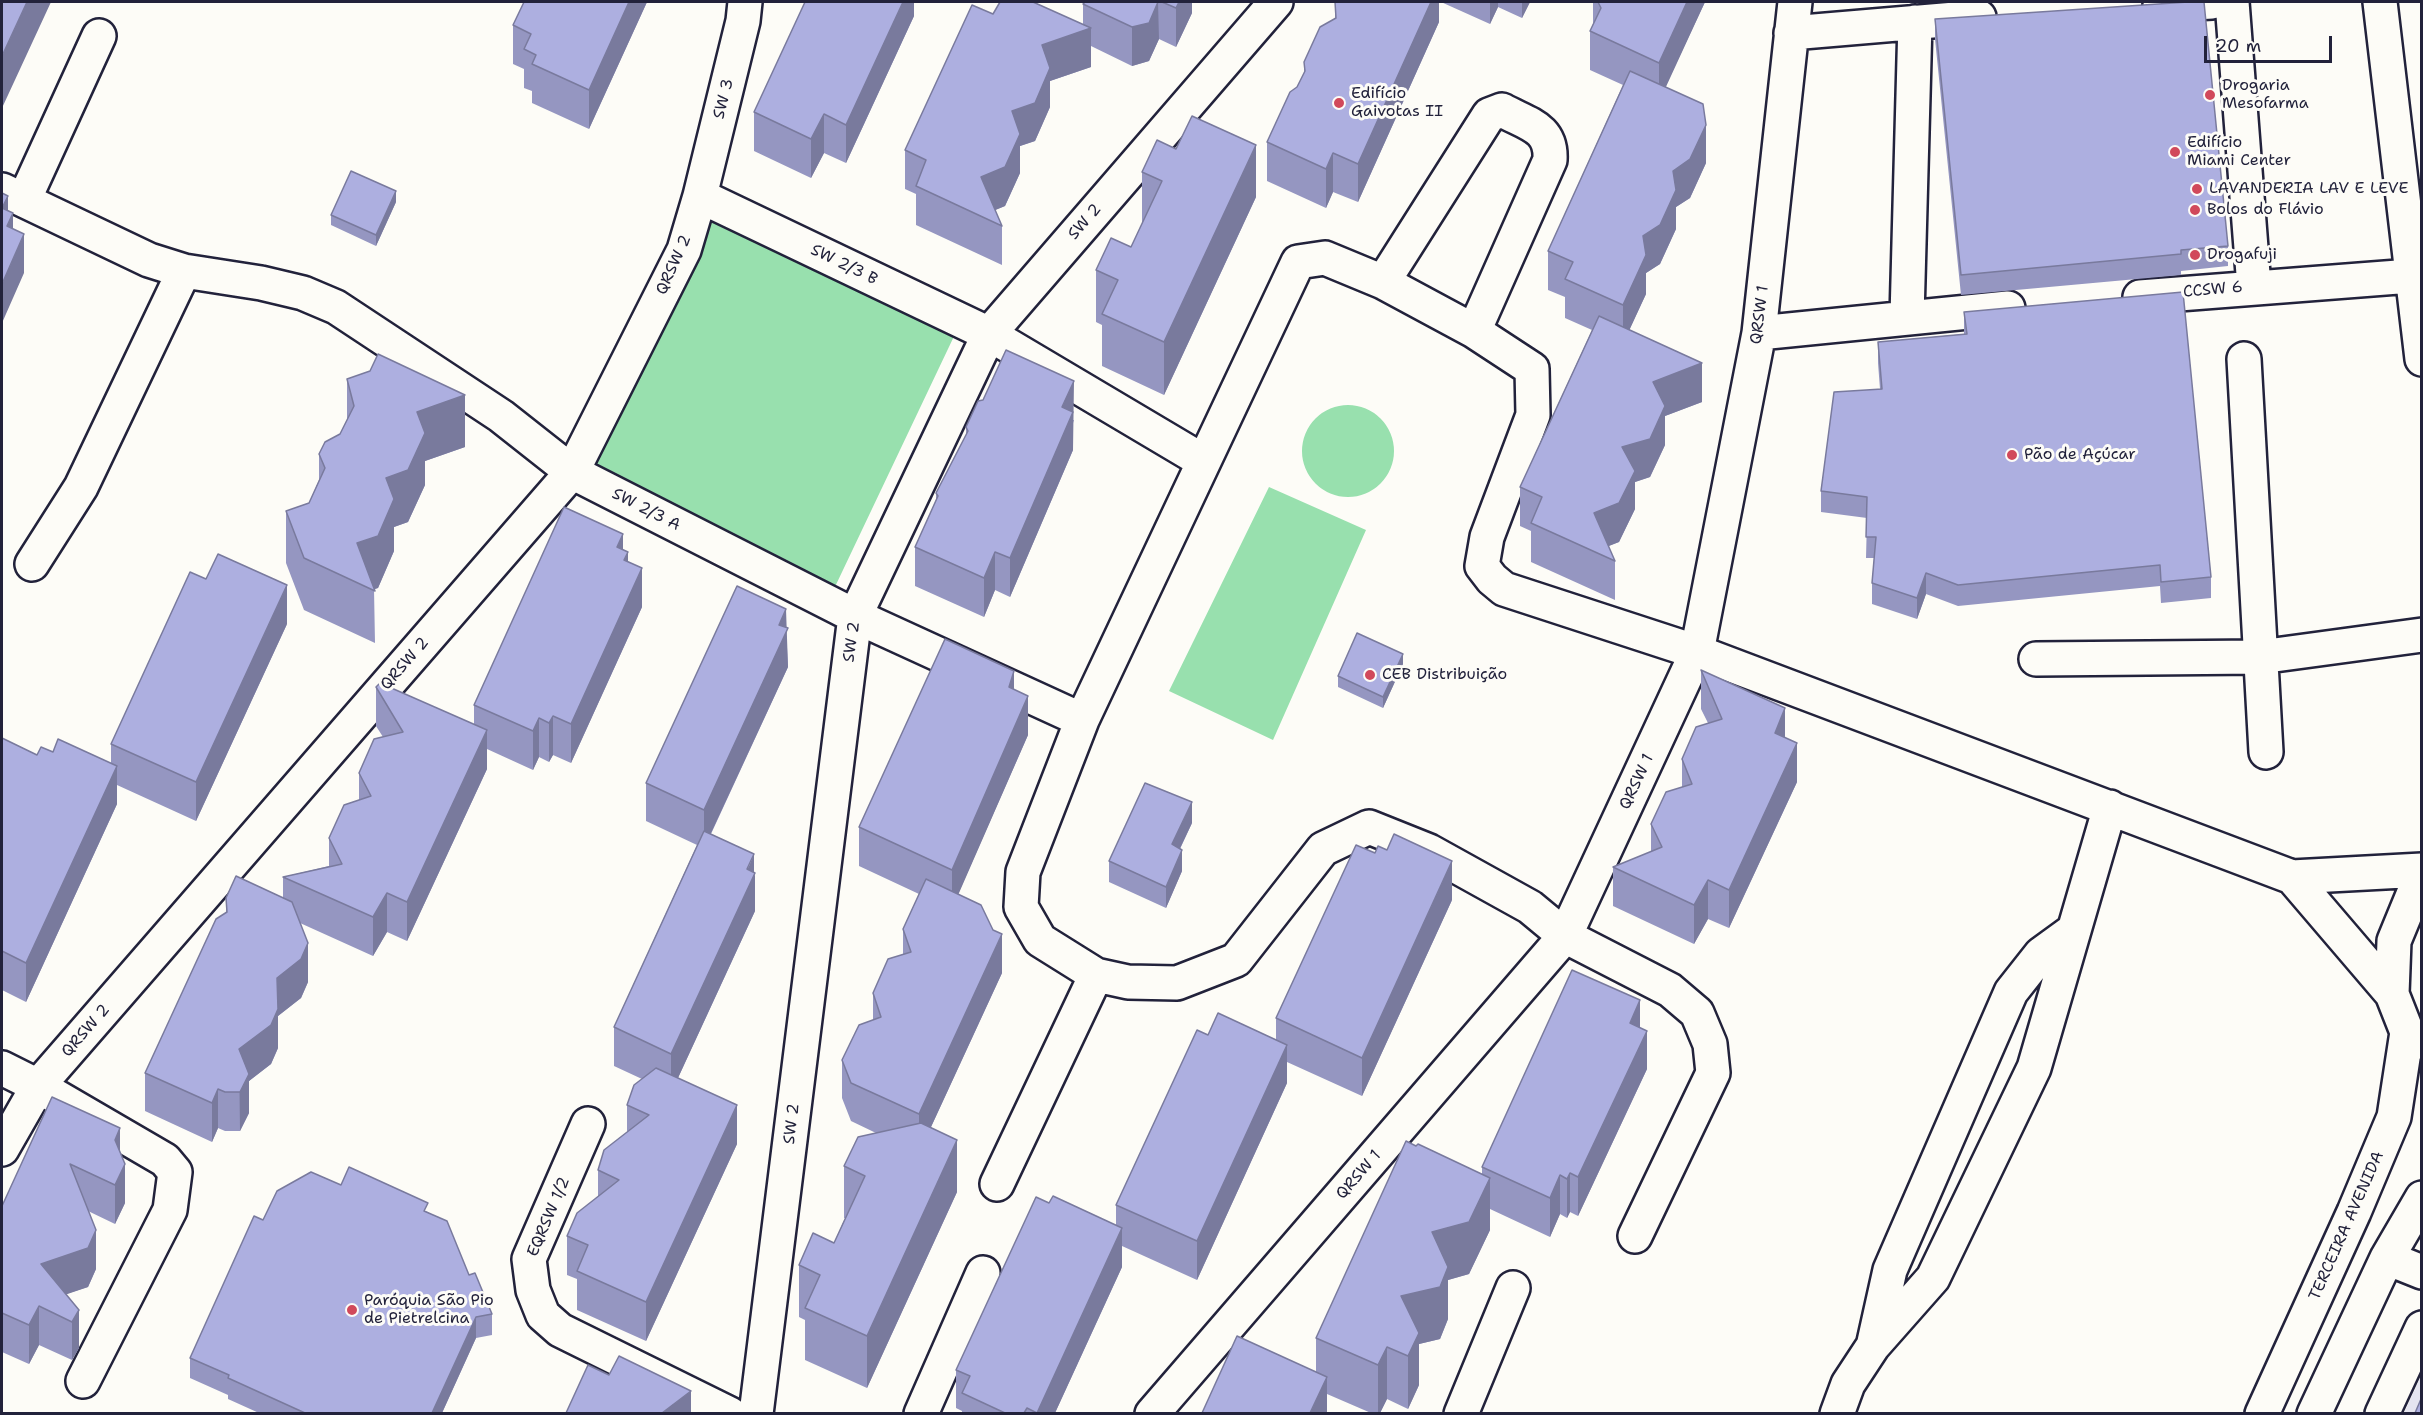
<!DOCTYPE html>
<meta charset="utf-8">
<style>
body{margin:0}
#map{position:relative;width:2423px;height:1415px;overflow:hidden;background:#fdfcf7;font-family:"Shantell Sans",sans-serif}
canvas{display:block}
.frame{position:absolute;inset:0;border:3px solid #22223b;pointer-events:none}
.scale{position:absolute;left:2204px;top:36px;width:128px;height:27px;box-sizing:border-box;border:3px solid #22223b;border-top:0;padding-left:8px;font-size:18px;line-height:21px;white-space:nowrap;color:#22223b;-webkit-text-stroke:4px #fdfcf7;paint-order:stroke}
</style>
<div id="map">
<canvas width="2423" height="1415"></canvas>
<div class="frame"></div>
<div class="scale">20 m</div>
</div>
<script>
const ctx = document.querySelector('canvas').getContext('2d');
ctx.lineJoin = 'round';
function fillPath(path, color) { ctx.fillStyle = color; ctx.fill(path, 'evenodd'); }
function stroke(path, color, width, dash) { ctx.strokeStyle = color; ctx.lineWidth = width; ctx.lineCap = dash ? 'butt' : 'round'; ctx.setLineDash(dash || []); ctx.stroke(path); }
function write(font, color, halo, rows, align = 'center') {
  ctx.font = font + ' "Shantell Sans",sans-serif'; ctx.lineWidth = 6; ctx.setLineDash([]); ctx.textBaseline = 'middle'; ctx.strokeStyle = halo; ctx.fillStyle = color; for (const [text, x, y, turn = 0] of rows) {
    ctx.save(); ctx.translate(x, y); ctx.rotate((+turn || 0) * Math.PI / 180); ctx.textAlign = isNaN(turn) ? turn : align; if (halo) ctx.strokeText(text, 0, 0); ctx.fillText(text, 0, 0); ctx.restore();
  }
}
fillPath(new Path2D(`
 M2421,1376V1413H2404Z`), '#e5e5f0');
fillPath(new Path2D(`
 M710,212L957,330L833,591L585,469Z
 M1302 451a46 46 0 1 1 92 0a46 46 0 1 1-92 0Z
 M1269,487L1366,530L1273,740L1169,691Z`), '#98e0ae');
const minor = new Path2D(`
 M2232,2L2254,287
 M2380,2L2422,359
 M2160,5L2212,2
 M1791,33L1979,17
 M2,190L149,260L184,271L261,283L303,293L336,307L501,416L572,472L855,616L1082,720
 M700,196L989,334L1203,461
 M24,200L99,36
 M1383,282L1489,115L1502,110C1527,124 1552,127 1550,160L1474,331
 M2140,297L2411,276
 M1907,317L1915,22
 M1759,333L2008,308
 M2244,359L2266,752
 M32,564L81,487L184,271
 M2036,659L2260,657L2422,635
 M2422,873L2394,941L2392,994L2407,1032L2422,1042
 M2292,877L2392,994
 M2,1068L38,1086L165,1160L175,1172L170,1210L83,1381
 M588,1124L529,1259L533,1290L543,1315L560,1330L730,1414
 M2,1149L38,1086L572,472L684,250L700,196L743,21L745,2
 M997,1184L1096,975
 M1635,1236L1713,1073L1710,1044L1697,1013L1670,990L1565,936L1530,907L1429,851L1369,827L1323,849L1236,960L1177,983L1128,982L1096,975L1040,940L1021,907L1023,872L1082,720L1298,262L1325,258L1383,282L1474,331L1532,369L1533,415L1487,537L1482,566L1492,579L1504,589L1697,652L2292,877L2422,870
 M2387,1258L2422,1272
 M1874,1342L1890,1270L2011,992L2041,954L2074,930
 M756,1414L855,616L989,334L1276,2
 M921,1414L983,1273
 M1152,1414L1565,936L1697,652L1759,333L1795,2
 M1461,1414L1513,1288
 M1837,1414L1848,1384L1873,1346L1933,1278L2034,1068L2110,807
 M2262,1414L2354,1212L2394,1117L2407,1032
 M2314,1414L2387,1258L2422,1198
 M2382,1414L2422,1328`);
stroke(minor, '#22223b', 38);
stroke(minor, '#fdfcf7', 33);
fillPath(new Path2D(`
 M524,2H647L589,129L532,103V91L524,88V69L513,64V25Z
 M914,2V16L846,163L824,153L811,178L754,151V112Z
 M1085,2H1192V13L1176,47L1159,39L1149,61L1132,66L1091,46V67L1050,81V107L1035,141L1020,146V173L1005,206L995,210L1002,226V265L916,225V194L905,189V150L993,14L1083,25V4Z
 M1335,2H1439V22L1358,202L1333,192L1326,208L1267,181V142L1297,87L1304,74V62L1335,19Z
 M1441,2H1530L1522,18L1498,7L1490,24Z
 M1593,2H1705L1665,87L1706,163L1690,198L1676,207V229L1660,264L1646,273V294L1629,330L1702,402L1665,416V445L1650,477L1635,482V509L1619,542L1608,546L1615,561V600L1531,562V531L1520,526V487L1592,330L1565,318V297L1548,290V251L1623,85L1590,70V31L1593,24Z
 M1935,19L2228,246V266L2181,271V275L1961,295L1935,39Z
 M1142,172L1256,197L1164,395L1102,366V325L1096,322V270L1131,247L1142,224Z
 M396,202L376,246L331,225V215Z
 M1964,312L2211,577V598L2161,603L2160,586L1958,606L1926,594L1917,619L1872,604V583L1874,558H1866L1867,518L1821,512V491L1880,389L1878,363V342L1964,334Z
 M347,379L465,447L425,461V485L408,522L394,527V551L378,588L374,589L375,643L304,610L286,563V511L309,503L319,480V454L340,434L347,420Z
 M1074,420L1073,423V450L1010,597L995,590L984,617L915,586V547L936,500V493L966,435V427Z
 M623,550L642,607L571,763L553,755L549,762L539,757L533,770L487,749V769L407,941L387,932L373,956L300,923L308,982L301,998L278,1016V1048L271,1064L249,1081V1113L240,1131H225L218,1128L212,1142L145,1111V1073L226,913V898H283V877L329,866V838L359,800V773L383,737L376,726V687L474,725V705Z
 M287,624L196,821L117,785V804L26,1002L2,990V738L37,755L53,752L111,763V744Z
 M786,628L788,667L711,834L754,872L755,911L678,1078L737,1144L646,1341L577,1310V1279L567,1275V1236L598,1197V1170L627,1132V1105L642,1079L614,1066V1027L697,845L646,821V783Z
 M1403,664L1383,708L1338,687V676Z
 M1701,670L1785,738L1797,782L1729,928L1708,919L1694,944L1613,906V867L1651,852V824L1682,787V759L1708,723L1701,709Z
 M1014,690L1028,735L958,894L1002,973L931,1127L957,1192L867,1388L805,1360V1320L799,1317V1265L834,1243L845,1218H844V1166L876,1133L851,1121L842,1098V1060L873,1020V993L903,955V929L919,894L859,866V827Z
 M1192,823L1180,849L1182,871L1166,908L1109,882V861Z
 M1452,900L1362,1096L1287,1062V1083L1197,1280L1122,1246V1267L1055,1413H962V1411L956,1408V1370L1049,1203L1116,1226V1205L1208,1035L1276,1039V1018Z
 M1640,1027L1647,1069L1578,1216L1570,1212L1567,1218L1560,1214L1550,1237L1490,1209V1230L1469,1274L1448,1280V1319L1440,1339L1419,1344V1385L1408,1409L1387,1399L1380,1413H1371L1327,1394V1413L1316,1372V1338L1482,1174V1167Z
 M52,1097L120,1152L125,1203L115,1224L88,1211L96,1269L88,1287L66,1294L79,1310V1348L72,1360L39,1345L29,1364L2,1352V1206Z
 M341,1185L428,1212L469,1275L492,1314V1335L476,1338L442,1413H259L228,1399V1395L190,1378V1358L263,1220Z`), '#9596c1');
fillPath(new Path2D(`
 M27,2H51L2,108V56Z
 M629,2H647L589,129V90Z
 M903,2H914V16L846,163V125Z
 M1158,2L1159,39L1149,61L1132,66V27Z
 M1179,2H1192V13L1176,47V8Z
 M1431,2H1439V22L1358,202V164Z
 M1490,2H1498V7L1490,24Z
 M1522,2H1530L1522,18Z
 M1687,2H1705L1659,102V63Z
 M1091,28V67L1050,81V107L1035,141L1020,146V173L1005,206L981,216V177L1042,45Z
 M824,114V153L811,178V139Z
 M1706,125V163L1690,198L1676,207V229L1660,264L1646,273V294L1623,344V305L1643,236L1673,171Z
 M1256,145V197L1164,395V342Z
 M1333,153V192L1326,208V169Z
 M396,191V202L376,246V235Z
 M8,196V224L13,213V252L2,208Z
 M24,234V273L2,323V284Z
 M1702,363V402L1665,416V445L1650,477L1635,482V509L1619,542L1594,552V513L1622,447L1653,382Z
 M1074,381L1073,450L1010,597V558L1062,407Z
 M465,395V447L425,461V485L408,522L394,527V551L378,588L372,590L357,543L417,412Z
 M623,534V573L617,547Z
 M628,552V591L624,560Z
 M995,552V590L984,617V578Z
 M642,568V607L571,763V724Z
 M1926,573V594L1917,619V598Z
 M287,585V624L196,821V782Z
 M786,609L788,667L704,848V810L779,625Z
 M1403,654V664L1383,708V697Z
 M1014,671V709L1009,687Z
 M1028,696V735L952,909V870Z
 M1785,708V746L1775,733Z
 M553,716V755L549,762V723Z
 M539,718V757L533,770V731Z
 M487,730V769L407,941V902Z
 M1797,743V782L1729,928V890Z
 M117,766V804L26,1002V963Z
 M1192,802V823L1172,865V844Z
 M1182,850V871L1166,908V887Z
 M754,854V876L755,873V911L671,1093V1054Z
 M1452,861V900L1362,1096V1058Z
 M1708,880V919L1694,944V905Z
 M387,893V932L373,956V917Z
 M1002,934V973L919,1153V1114Z
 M308,943V982L301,998L278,1016V1048L271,1064L249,1081V1113L240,1131L239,1049L277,978Z
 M1640,1000V1039L1630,1023Z
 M1647,1031V1069L1578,1216V1177Z
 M1287,1045V1083L1197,1280V1241Z
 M218,1089V1128L212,1142V1103Z
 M737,1105V1144L646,1341V1302Z
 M120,1128V1167L115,1140Z
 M957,1140V1192L867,1388V1336Z
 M125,1164V1203L115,1224V1185Z
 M1570,1173V1212L1567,1218V1179Z
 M1560,1175V1214L1550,1237V1198Z
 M1490,1178V1230L1469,1274L1448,1280V1319L1440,1339L1419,1344V1385L1408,1409V1356L1401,1296L1432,1232Z
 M1122,1228V1267L1055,1413H1037Z
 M96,1230V1269L88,1287L41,1303V1264Z
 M39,1306V1345L29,1364V1325Z
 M79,1310V1348L72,1360V1322Z
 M476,1317V1338L442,1413H432Z
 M1387,1347V1399L1380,1413H1378V1365Z
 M1327,1377V1413H1310Z
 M691,1391V1413H662Z`), '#797a9d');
const building = new Path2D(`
 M2,2H27L2,56Z
 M524,2H629L589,90L532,64L536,55L524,49L531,34L513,25Z
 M805,2H903L846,125L824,114L811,139L754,112Z
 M1000,2H1033L1091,28L1042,45L1050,68L1035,103L1012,111L1020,134L1005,167L981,177L1002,226L916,186L926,160L905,150L972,5L993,14Z
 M1085,2H1158L1149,23L1132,27L1083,4Z
 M1162,2H1179L1176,8Z
 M1335,2H1431L1358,164L1333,153L1326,169L1267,142L1290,92L1297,87L1305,71L1304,62L1320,27L1336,18Z
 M1598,2H1687L1659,63L1590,31L1601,8Z
 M2188,2H2204L2228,246L2181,250V254L1961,275L1935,19Z
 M1630,71L1703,104L1706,125L1690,159L1673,171L1676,190L1660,225L1643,236L1646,255L1623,305L1565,279L1573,262L1548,251Z
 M1192,116L1256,145L1164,342L1102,314L1118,280L1096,270L1111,238L1131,247L1162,181L1142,172L1157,140L1176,149Z
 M351,171L396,191L376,235L331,215Z
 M2,193L8,196L2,208L13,213L7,226L24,234L2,284Z
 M2183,292L2211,577L2161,582L2160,565L1958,585L1926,573L1917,598L1872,583L1876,537H1866L1867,497L1821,491L1834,392L1882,389L1878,342L1967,334L1964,312Z
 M1599,316L1702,363L1653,382L1665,406L1650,439L1622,447L1635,471L1619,503L1594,513L1615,561L1531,523L1542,497L1520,487Z
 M1006,350L1074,381L1062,407L1073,412L1010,558L995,552L984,578L915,547L938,496L936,493L968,431L966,427L978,401L983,400Z
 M378,354L465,395L417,412L425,433L408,470L386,478L394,499L378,536L357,543L375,591L304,558L286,511L309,503L325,468L319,454L325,442L340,434L354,406L347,379L370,371Z
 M564,507L623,534L617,547L628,552L624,560L642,568L571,724L553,716L549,723L539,718L533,731L474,705Z
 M218,554L287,585L196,782L111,744L190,572L206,579Z
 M737,586L786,609L779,625L788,628L704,810L646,783Z
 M1357,633L1403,654L1383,697L1338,676Z
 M945,639L1014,671L1009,687L1028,696L952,870L859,827Z
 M1701,670L1785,708L1775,733L1797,743L1729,890L1708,880L1694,905L1613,867L1662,847L1651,824L1666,792L1692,784L1682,759L1696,727L1722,719Z
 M380,683L487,730L407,902L387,893L373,917L283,877L342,864L329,838L344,805L371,796L359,773L374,739L403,732L376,687Z
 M2,738L37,755L41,747L53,752L58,739L117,766L26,963L2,951Z
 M1145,783L1192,802L1172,844L1182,850L1166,887L1109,861Z
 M704,831L754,854L747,869L755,873L671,1054L614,1027Z
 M1394,834L1452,861L1362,1058L1276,1018L1356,845L1375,853L1378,846L1387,850Z
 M236,876L292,902L308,943L301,959L277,978L278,1009L271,1025L239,1049L249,1074L240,1092H225L218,1089L212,1103L145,1073L216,919L227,912L226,898Z
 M926,879L981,905L993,930L1002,934L919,1114L851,1083L842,1060L859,1025L881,1017L873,993L888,959L911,952L903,929Z
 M1572,970L1640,1000L1630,1023L1647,1031L1578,1177L1570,1173L1567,1179L1560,1175L1550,1198L1482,1167Z
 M1218,1013L1287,1045L1197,1241L1116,1205L1197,1030L1208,1035Z
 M656,1068L737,1105L646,1302L577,1271L588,1245L567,1236L577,1213L619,1180L598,1170L604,1150L649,1115L627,1105L634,1085Z
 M52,1097L120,1128L115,1140L125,1164L115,1185L70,1164L96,1230L88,1248L41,1264L79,1310L72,1322L39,1306L29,1325L2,1313V1206Z
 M921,1123L957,1140L867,1336L805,1308L820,1275L799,1265L813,1233L834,1243L865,1176L844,1166L858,1137Z
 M1406,1141L1416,1146L1418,1144L1490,1178L1469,1222L1432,1232L1448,1267L1440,1287L1401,1296L1419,1333L1408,1356L1387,1347L1378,1365L1316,1338Z
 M349,1167L428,1203L424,1211L447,1221L469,1275L475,1273L492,1314L476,1317L432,1413H305L228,1378L229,1375L190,1358L254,1216L263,1220L277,1191L311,1172L341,1185Z
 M1053,1196L1122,1228L1037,1413L1027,1408L1024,1413H1005L962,1393L970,1376L956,1370L1036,1197L1049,1203Z
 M1237,1336L1327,1377L1310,1413H1202Z
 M619,1356L691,1391L662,1413H566L588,1365L609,1375Z
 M2421,1399V1413H2415Z`);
fillPath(building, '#adafe0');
stroke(building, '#797a9d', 1.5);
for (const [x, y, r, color] of [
 [2210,95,6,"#d1495b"],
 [1339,103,6,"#d1495b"],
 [2175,152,6,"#d1495b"],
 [2197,189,6,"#d1495b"],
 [2195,210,6,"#d1495b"],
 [2195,255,6,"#d1495b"],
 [2012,455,6,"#d1495b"],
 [1370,675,6,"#d1495b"],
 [352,1310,6,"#d1495b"]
]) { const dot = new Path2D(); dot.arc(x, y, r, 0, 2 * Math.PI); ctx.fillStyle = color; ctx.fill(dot); stroke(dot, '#fdfcf7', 2); }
write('16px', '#22223b', '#fdfcf7', [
 ["Drogaria",2222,86],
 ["Mesofarma",2222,104],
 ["Edifício",1351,94],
 ["Gaivotas II",1351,112],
 ["Edifício",2187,143],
 ["Miami Center",2187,161],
 ["LAVANDERIA LAV E LEVE",2209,189],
 ["Bolos do Flávio",2207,210],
 ["Drogafuji",2207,255],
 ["Pão de Açúcar",2024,455],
 ["CEB Distribuição",1382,675],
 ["Paróquia São Pio",364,1301],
 ["de Pietrelcina",364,1319]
], 'left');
write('16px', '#22223b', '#fdfcf7', [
 ["SW 3",724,99,-76],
 ["SW 2",1085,222,-49],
 ["QRSW 2",674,265,-66],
 ["SW 2/3 B",844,265,26],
 ["CCSW 6",2213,290,-5],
 ["QRSW 1",1760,315,-83],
 ["SW 2/3 A",646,510,27],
 ["SW 2",852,642,-82],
 ["QRSW 2",405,664,-49],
 ["QRSW 1",1637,782,-65],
 ["QRSW 2",86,1031,-49],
 ["SW 2",792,1124,-83],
 ["QRSW 1",1359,1175,-49],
 ["EQRSW 1/2",549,1217,-67],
 ["TERCEIRA AVENIDA",2347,1226,-66]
]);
</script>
